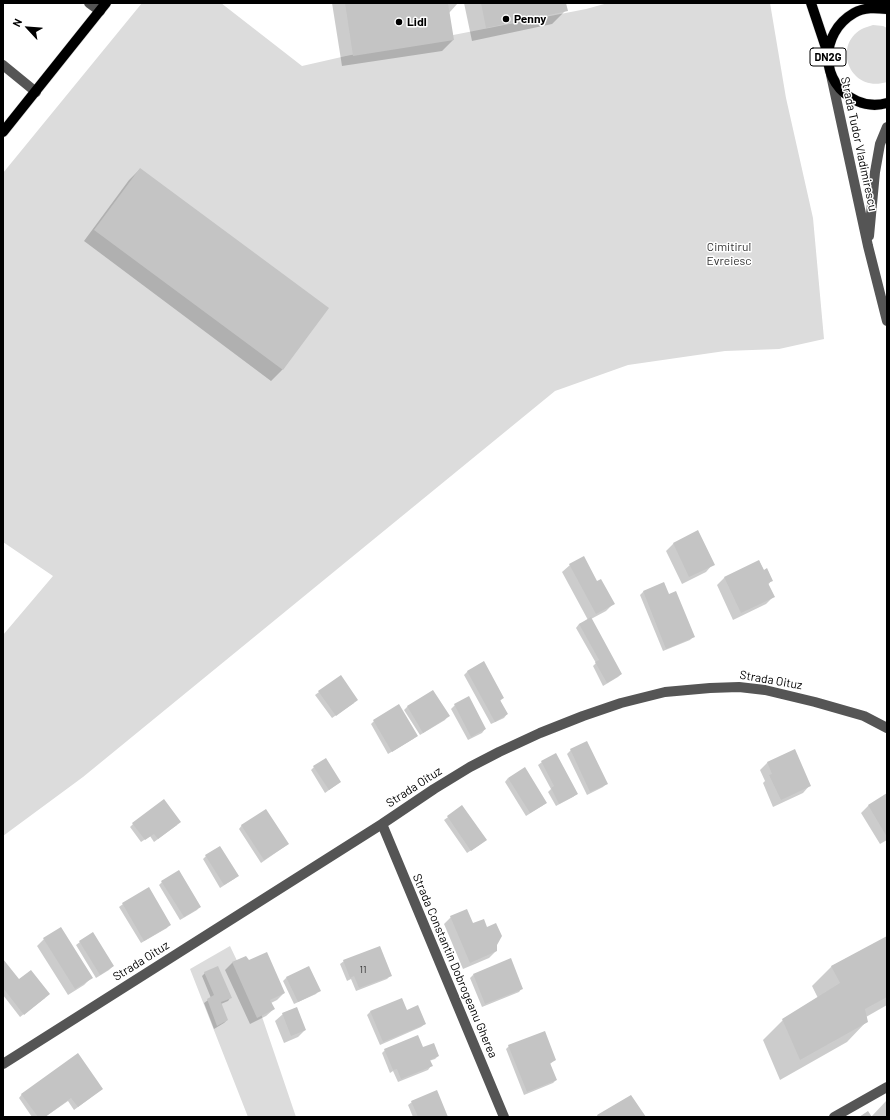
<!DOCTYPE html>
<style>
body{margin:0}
#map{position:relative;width:890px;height:1120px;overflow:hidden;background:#fff;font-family:Barlow,sans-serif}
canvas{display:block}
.frame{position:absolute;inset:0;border:4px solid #000;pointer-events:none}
.north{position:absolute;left:8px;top:8px;width:40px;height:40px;-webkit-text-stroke:3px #fff;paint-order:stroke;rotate:296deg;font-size:11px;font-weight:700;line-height:16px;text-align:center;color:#000}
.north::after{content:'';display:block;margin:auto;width:14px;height:18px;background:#000;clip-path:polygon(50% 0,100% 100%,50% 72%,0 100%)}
</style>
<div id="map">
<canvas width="890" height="1120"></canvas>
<div class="frame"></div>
<div class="north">N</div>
</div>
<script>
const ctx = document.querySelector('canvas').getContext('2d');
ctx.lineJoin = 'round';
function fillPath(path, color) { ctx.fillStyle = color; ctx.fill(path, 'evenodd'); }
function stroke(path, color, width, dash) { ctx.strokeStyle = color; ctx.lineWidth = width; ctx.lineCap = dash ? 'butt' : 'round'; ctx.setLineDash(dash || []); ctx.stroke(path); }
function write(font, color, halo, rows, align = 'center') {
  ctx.font = font + ' Barlow,sans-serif'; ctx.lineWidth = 3; ctx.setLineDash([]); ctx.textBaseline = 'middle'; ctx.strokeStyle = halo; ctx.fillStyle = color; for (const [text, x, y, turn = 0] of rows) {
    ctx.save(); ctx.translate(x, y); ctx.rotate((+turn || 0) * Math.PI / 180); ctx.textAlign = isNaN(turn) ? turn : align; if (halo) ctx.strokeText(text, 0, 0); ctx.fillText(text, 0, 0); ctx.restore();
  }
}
fillPath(new Path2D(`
 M142,3H221L302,66L346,56L586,9L608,3H770L786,98L813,218L824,339L779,349L725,351L628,365L555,391L83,777L3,836V635L53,576L3,542V173Z
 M873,25L883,26L887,28V82C849,94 831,43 864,28C867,27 870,26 873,25Z
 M230,946L258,1005L296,1117H248L190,969Z`), '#dcdcdc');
fillPath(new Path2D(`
 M332,3H458L449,13L453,40L442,51L342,66Z
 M464,3H565L566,10L552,24L472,41Z
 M140,169L327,308L282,370L271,381L84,241L129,180Z
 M697,532L713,564L706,572L682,584L666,551L673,544Z
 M759,561L764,571L771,581L768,585L773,597L766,604L733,620L717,585L724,578Z
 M570,565L597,582L614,603L606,611L591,619L621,674L618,677L603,686L593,666L596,663L576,628L579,624L588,620L562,572Z
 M664,583L668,595L694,636L690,640L663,651L640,595L643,592Z
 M468,671L503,698L500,701L507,714L504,718L491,724L464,675Z
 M433,691L448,716L445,720L420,735L404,710L407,707Z
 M319,692L354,703L332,718L315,695Z
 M469,698L485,729L482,733L468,740L451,709L455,705Z
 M374,721L417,736L413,739L388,754L371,724Z
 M571,750L607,783L603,787L587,795L567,754Z
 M794,751L810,785L803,793L773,807L763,783L765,781L760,770L767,763Z
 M542,762L577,794L573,797L556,806L548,792L551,789L538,765Z
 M314,767L340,782L325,793L311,770Z
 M508,778L546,803L542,806L526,816L505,782Z
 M887,794V840L880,844L861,813L868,806Z
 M462,807L482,843L467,853L444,820Z
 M133,824L177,825L154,842L150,836L141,842L130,827Z
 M242,825L288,844L284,847L261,863L239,829Z
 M206,856L237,876L234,879L220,888L203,859Z
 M162,882L200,906L197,910L180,920L159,885Z
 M123,904L170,924L167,928L141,943L119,907Z
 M451,917L473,925L496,945V951L489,958L463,969L444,924Z
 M887,937V1005L866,1017L867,1021L847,1042L780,1080L763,1040L783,1020L818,998L812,986L832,966Z
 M44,939L91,978L84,985L68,995L37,946Z
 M80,942L113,966L109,970L96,978L76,945Z
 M246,957L248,962L284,993L277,1000L271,1003L274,1009L266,1016L250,1024L225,970L232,963Z
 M344,961L390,976L387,979L356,991L351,979L347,981L340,964Z
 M3,962L19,981L45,998L20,1017L3,995Z
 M308,967L319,990L316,994L294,1004L283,981L286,978Z
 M205,973L231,997L228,1001L221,1004L227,1020L224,1023L214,1029L204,1003L211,998L202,976Z
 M473,975L522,988L519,992L482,1007L470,978Z
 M370,1012H406L425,1024L421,1027L380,1045L367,1015Z
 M283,1014L305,1030L298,1037L284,1043L275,1021Z
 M509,1046L555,1060L550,1064L556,1080L553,1083L524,1095L506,1049Z
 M423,1048L438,1056L435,1059L429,1061L431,1066L428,1070L398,1082L393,1071L390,1073L382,1053L385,1050Z
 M98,1092L74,1110L68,1101L45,1117H32L19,1098L22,1094Z
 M887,1100V1117H861H871Z
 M412,1102L447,1117H413L408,1105Z`), '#0003');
fillPath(new Path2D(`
 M345,3H448L454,40L353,56Z
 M481,3H566L568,11L486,28Z
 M140,168L329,308L283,370L94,230Z
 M698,530L715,565L689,577L673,543Z
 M584,556L597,581L601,579L615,604L596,614L569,564Z
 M759,560L764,570L767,568L773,581L768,583L775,597L741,613L724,577Z
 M664,582L669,594L676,591L695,637L666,649L643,591Z
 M591,617L622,674L607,683L595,662L599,660L579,624Z
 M484,661L504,698L500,700L508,714L495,722L467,671Z
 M341,675L358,700L336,716L318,691Z
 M433,690L450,716L423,733L407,706Z
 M469,696L486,729L471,737L454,704Z
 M399,704L418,736L392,752L373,720Z
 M587,741L608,784L590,792L570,749Z
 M795,749L811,786L781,800L769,775L772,774L767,762Z
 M556,753L578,794L559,804L551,788L554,786L541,761Z
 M326,758L341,782L329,790L313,766Z
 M525,767L547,803L530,813L508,778Z
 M887,793V837L868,805Z
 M164,799L181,822L158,839L154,834L145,840L132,823Z
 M462,805L487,840L471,851L447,816Z
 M266,809L289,844L264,860L241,825Z
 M220,846L239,876L224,885L205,855Z
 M179,870L201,907L184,917L161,881Z
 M149,887L171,925L144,941L122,903Z
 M467,909L473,923L484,919L487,927L496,923L502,936L497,945V951L470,963L450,916Z
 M61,927L93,978L75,989L43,938Z
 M93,932L114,966L100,975L79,941Z
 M887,936V997L865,1009L868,1022L800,1060L782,1019L840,983L831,966Z
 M380,946L392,976L359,988L354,976L350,978L343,960Z
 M267,952L285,993L270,1000L275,1009L257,1018L232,962L246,956L249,960Z
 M511,958L523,989L485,1004L473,974Z
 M3,959L19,979L31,970L50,994L24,1015L3,988Z
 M218,966L232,998L221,1002L228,1020L217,1026L207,999L214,995L204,972Z
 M309,966L321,991L298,1002L286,977Z
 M402,998L407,1010L418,1005L426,1024L383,1042L370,1011Z
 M297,1007L306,1030L291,1036L282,1013Z
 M545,1031L556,1060L550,1063L557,1080L527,1092L508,1045Z
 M418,1035L423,1047L434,1043L439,1056L430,1060L433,1066L401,1079L397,1069L393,1070L384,1049Z
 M78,1053L103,1089L78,1107L71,1098L45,1117H38L21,1094Z
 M437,1090L448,1117H418L411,1101Z
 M631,1095L646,1117H598L597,1115Z
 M868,1111L872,1117H859Z`), '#c4c4c4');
const major = new Path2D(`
 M811,3L828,54
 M887,9C876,8 864,7 854,13C819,33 819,84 857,101C866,105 877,106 887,103
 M3,132L106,3`);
stroke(major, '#dbdbdb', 11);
stroke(new Path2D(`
 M89,3L100,11
 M3,65L36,92
 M831,75L868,246L887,321
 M869,236L875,172L880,144L887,127
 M382,824L504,1117
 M3,1064L382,824L434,789L470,767L499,752L540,733L583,716L621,703L665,692L710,688L739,687L765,690L815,702L864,716L887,728
 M834,1117L887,1087`), '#555', 10);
stroke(major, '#000', 10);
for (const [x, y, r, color] of [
 [506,19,4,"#000"],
 [399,22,4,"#000"]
]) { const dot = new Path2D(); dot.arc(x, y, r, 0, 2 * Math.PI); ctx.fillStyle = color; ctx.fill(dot); stroke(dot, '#fff', 1.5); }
write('10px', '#313131', null, [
 ["11",363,970]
]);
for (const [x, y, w] of [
 [828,57,36]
]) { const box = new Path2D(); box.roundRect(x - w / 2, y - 9, w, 18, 3); ctx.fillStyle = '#fff'; ctx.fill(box); stroke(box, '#000', 1); }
write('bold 11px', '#000', null, [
 ["DN2G",828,57]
]);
write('bold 12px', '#000', '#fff', [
 ["Penny",514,19],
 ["Lidl",407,22]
], 'left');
write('12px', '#000', '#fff', [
 ["Strada Tudor Vladimirescu",859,144,78],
 ["Strada Oituz",771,680,10],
 ["Strada Oituz",414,787,-33],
 ["Strada Oituz",141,961,-32],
 ["Strada Constantin Dobrogeanu Gherea",455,966,67]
]);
write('12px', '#333', '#fff', [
 ["Cimitirul",729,247],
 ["Evreiesc",729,261]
]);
</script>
